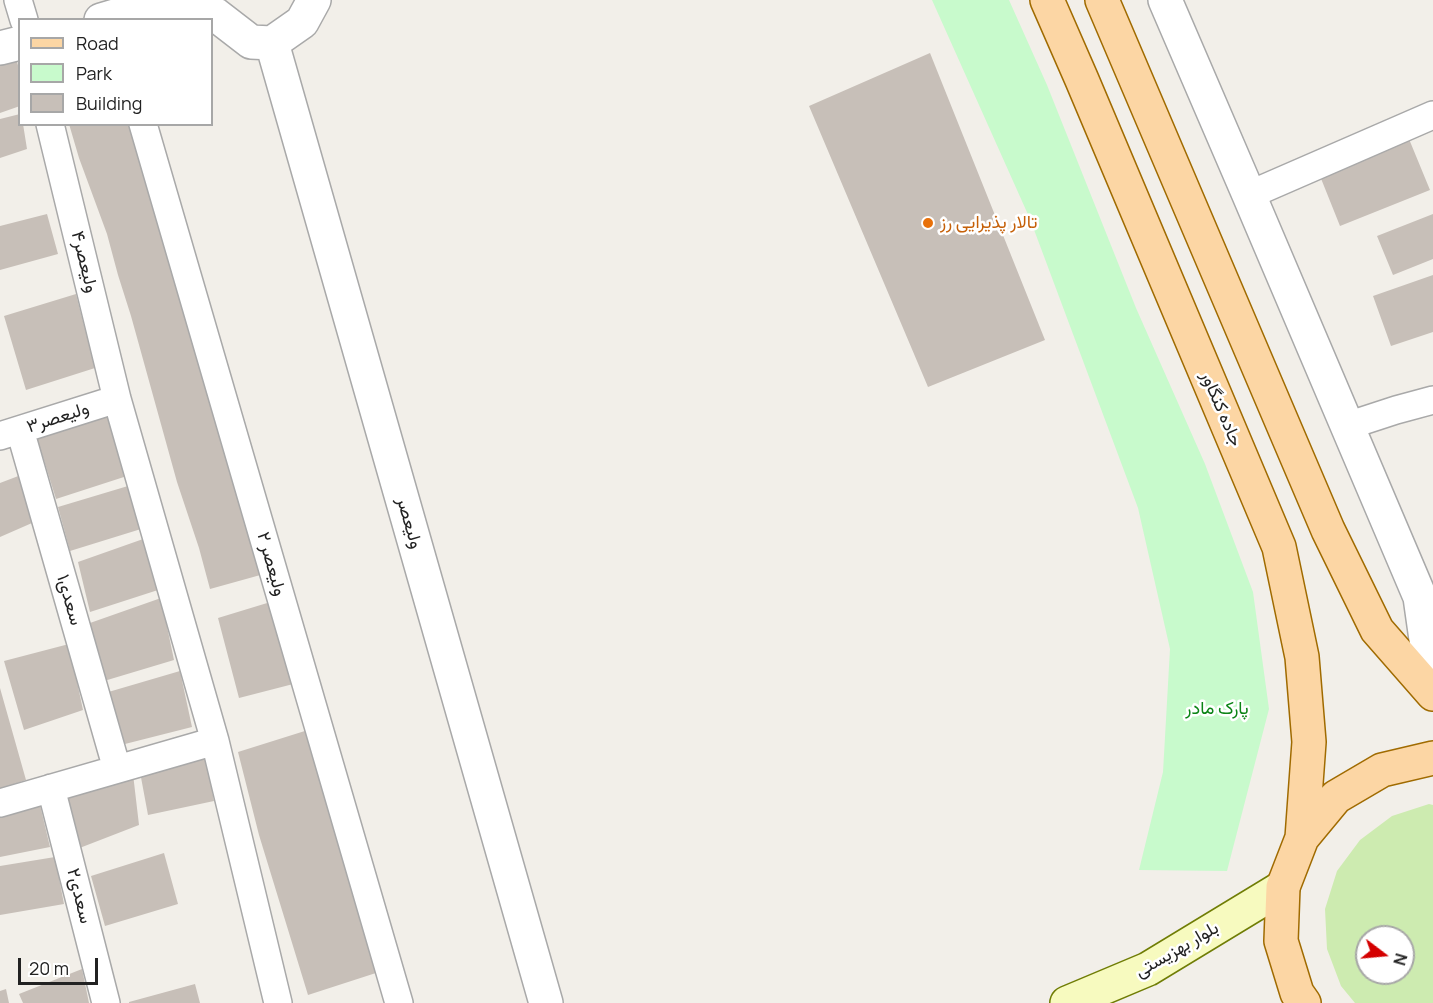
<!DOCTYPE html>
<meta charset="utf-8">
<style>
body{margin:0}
#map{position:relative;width:1433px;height:1003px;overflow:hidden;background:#f2efe9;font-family:Manrope,sans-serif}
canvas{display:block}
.legend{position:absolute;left:18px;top:18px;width:195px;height:108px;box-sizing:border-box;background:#fff;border:2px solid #a7a7a7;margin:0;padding:8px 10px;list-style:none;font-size:18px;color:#222}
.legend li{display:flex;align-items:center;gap:12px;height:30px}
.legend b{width:30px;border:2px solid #a7a7a7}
.north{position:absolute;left:1355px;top:925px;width:60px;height:60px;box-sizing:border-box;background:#fff;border:2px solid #a7a7a7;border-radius:50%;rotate:106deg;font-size:16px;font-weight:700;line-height:24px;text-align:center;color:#222}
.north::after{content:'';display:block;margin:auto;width:21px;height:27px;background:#d40000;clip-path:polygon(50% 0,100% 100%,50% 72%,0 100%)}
.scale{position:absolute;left:18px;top:958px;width:80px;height:27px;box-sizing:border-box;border:3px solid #222;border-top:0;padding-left:8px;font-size:18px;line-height:21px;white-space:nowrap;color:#222;-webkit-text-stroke:4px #fff;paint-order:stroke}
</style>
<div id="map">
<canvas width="1433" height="1003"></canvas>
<ul class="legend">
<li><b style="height:8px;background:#fcd6a4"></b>Road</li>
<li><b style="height:16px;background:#c8facc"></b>Park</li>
<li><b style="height:16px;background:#c7bfb8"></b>Building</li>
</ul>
<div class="north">N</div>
<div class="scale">20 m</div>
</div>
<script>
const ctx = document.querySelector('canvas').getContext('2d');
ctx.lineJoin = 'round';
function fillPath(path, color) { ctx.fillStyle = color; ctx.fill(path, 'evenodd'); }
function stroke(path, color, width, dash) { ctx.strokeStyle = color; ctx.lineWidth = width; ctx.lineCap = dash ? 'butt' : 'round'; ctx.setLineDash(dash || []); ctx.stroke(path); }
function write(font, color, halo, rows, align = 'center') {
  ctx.font = font + ' Manrope,Vazirmatn,sans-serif'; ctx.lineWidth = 5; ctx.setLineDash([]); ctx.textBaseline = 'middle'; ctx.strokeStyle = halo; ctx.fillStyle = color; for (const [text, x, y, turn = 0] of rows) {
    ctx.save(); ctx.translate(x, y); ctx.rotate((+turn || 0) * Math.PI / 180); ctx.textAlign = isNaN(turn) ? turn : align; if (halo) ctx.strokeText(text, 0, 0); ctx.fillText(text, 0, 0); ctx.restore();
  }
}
fillPath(new Path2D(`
 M1429,804L1433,805V1003H1355L1341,986L1327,949L1325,909L1337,871L1360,840L1392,816ZM1367,937H1403V973H1367Z`), '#cdebb0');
fillPath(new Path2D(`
 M932,0H1009L1047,85L1136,308L1205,464L1253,592L1269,709L1227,871L1139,870L1163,772L1170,649L1138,508L1030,219Z`), '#c8facc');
fillPath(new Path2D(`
 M930,53L1045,340L928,387L809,106Z
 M15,55L20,72V106L0,113V61Z
 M20,114V124H23L27,149L0,158V119Z
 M69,124H138L264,574L210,589L199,548L177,482L131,316L118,275L107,234L79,158Z
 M1409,139L1430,190L1340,226L1320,176Z
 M47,214L58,254L0,270V226Z
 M1433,214V259L1393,275L1377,236Z
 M1433,275V332L1391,346L1373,296Z
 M76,294L95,368L26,390L4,316Z
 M109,413L127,476L56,499L37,438Z
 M21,475L32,523L0,537V483Z
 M128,486L141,529L70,551L58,507Z
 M146,538L158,590L90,612L78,562Z
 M161,598L174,660L104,681L90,623Z
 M277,600L301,682L239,698L218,618Z
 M69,644L83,710L24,730L4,661Z
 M180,671L192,727L121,745L105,693Z
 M0,688L26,780L0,789Z
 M308,730L379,972L308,995L259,835L238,752Z
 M206,757L214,801L148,815L140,772Z
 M133,774L139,825L77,849L66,794Z
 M40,805L50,847L0,857V817Z
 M164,853L178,904L105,926L91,876Z
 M55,857L64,904L0,915V866Z
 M82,969L89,1003H23L19,994Z
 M195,984L200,1003H129V1002Z
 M6,989L9,1003H0V991Z`), '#c7bfb8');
const minor = new Path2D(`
 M18,0L24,20
 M50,124L117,399L215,741L278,1003
 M143,124L399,1003
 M1249,195L1433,115
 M1347,426L1396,410L1433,400
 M20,430L117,769
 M0,436L117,399
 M51,788L106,1003
 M0,803L215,741`);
const tertiary = new Path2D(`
 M168,0L160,3L186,1L216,15L251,42L272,43L302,22L314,0
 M1165,0L1249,195L1420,597L1433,689
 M101,20L160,3
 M272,43L546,1003
 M0,48L20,43`);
const secondary = new Path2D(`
 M1067,1003L1148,969L1283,887`);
const primary = new Path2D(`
 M1047,0L1082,80L1279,547L1302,657L1309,742L1302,838
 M1102,0L1328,530L1377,630L1433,694
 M1304,1003L1297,993L1281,941L1283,887L1302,838L1336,797L1382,770L1433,758`);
stroke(minor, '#a9a9a9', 30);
stroke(tertiary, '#a9a9a9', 36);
stroke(secondary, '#707d05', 36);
stroke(primary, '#a06b00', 36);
stroke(minor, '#fff', 27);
stroke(tertiary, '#fff', 33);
stroke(secondary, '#f7fabf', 33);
stroke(primary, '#fcd6a4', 33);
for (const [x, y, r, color] of [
 [928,223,6,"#e8710a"]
]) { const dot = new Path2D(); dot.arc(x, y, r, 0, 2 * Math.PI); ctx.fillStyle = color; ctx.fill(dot); stroke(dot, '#fff', 2); }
write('18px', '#c56008', '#fff', [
 ["تالار پذیرایی رز",940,223]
], 'left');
write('18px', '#222', '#fff', [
 ["ولیعصر۴",84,262,76],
 ["جاده کنگاور",1221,409,67],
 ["ولیعصر۳",58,418,-18],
 ["ولیعصر",409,523,74],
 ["ولیعصر ۲",271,564,74],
 ["سعدی۱",69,600,74],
 ["سعدی۲",79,896,76],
 ["بلوار بهزیستی",1177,950,-30]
]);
write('18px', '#0c8416', '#fff', [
 ["پارک مادر",1217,709]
]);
</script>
